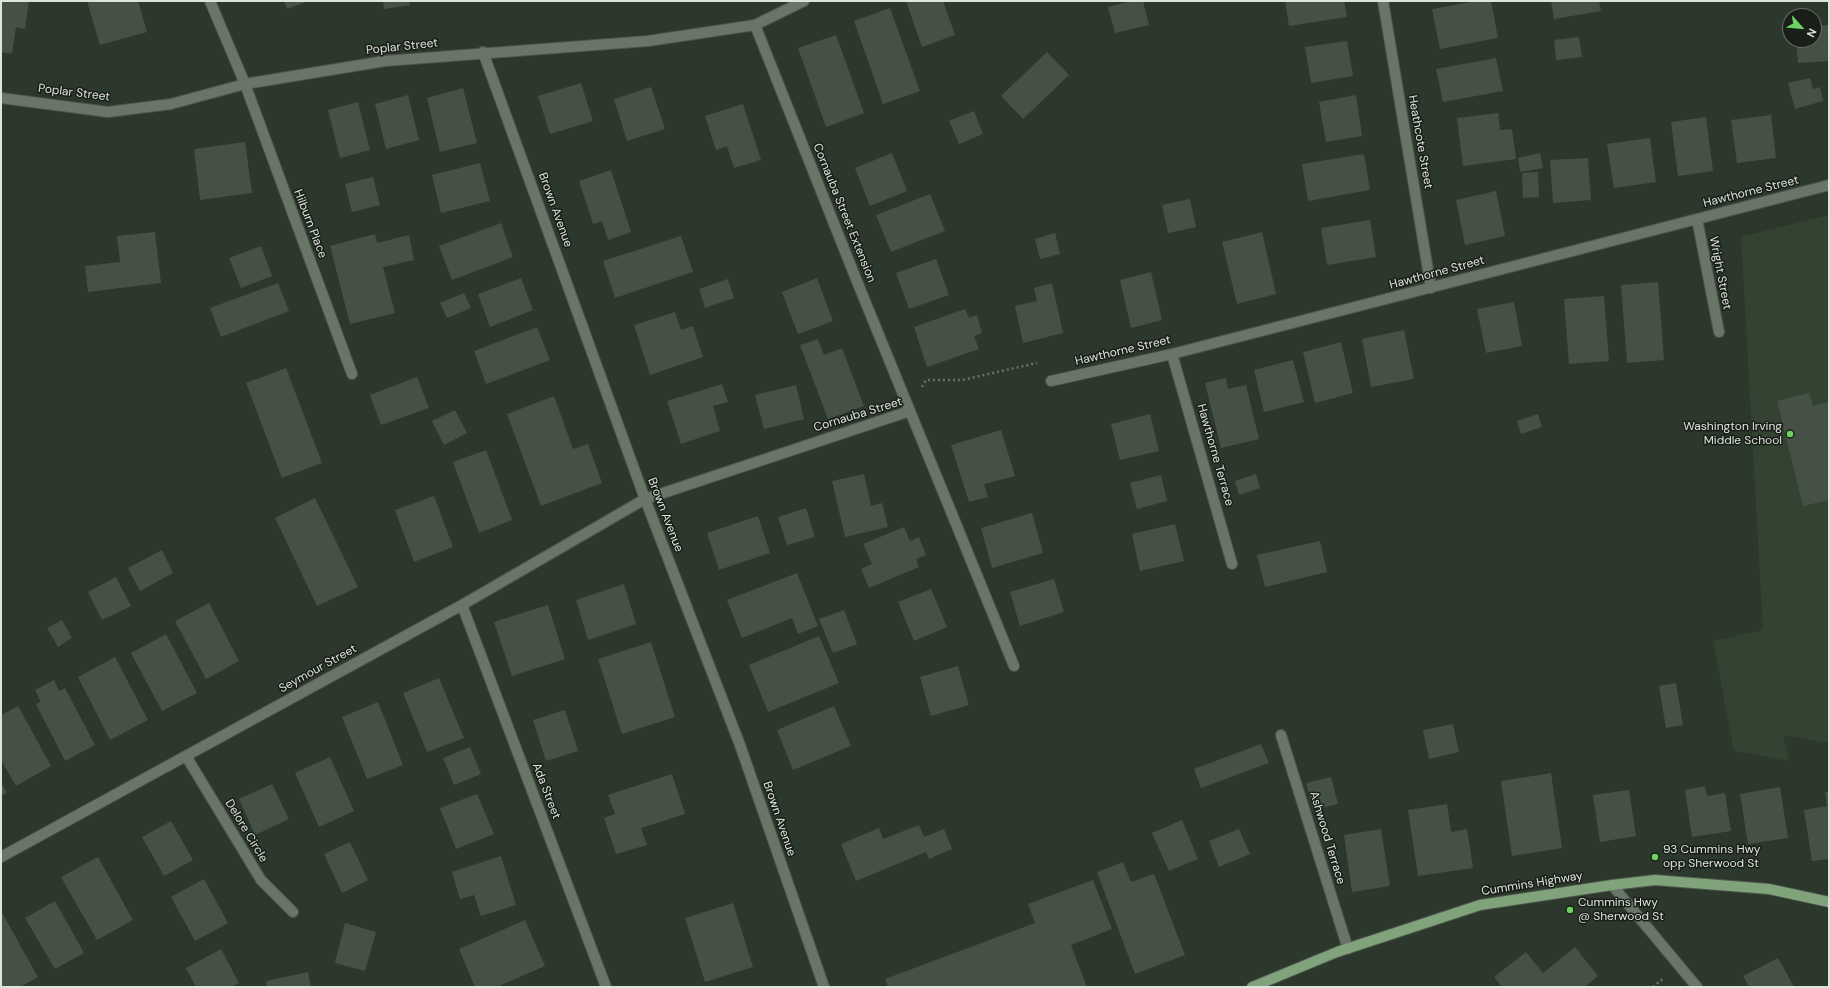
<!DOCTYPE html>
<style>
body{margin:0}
#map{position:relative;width:1830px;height:988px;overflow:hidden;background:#2d382c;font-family:"DM Sans",sans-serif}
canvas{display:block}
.frame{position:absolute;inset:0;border:2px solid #dde4dc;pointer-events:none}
.north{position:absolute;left:1782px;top:8px;width:40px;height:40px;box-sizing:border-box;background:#191e18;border:1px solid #676d66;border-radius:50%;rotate:117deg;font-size:11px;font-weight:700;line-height:16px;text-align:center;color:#dde4dc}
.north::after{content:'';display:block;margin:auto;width:14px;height:18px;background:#6cd362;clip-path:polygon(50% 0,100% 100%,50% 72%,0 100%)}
</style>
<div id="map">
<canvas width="1830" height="988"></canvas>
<div class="frame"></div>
<div class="north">N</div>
</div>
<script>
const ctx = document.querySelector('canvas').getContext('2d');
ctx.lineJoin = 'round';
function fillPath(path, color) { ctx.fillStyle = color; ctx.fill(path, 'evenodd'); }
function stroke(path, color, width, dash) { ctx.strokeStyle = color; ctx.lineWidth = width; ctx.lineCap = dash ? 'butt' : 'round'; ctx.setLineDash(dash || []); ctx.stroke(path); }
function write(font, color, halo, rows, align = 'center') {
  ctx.font = font + ' "DM Sans",sans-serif'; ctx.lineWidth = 3; ctx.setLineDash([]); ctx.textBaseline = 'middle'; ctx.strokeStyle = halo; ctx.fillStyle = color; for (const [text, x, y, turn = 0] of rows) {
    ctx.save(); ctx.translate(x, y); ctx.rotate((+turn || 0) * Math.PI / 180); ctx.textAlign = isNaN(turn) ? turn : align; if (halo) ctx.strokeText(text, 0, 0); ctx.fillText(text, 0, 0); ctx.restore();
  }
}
fillPath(new Path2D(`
 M1829,215V743L1783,735L1789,761L1734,751L1713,641L1763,630L1741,237Z`), '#334231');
fillPath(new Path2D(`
 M1,1H29L25,29L16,27L12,54L1,52Z
 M87,1H138L147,32L100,45Z
 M284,1H309L287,9Z
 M383,1H409L410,5L384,9Z
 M906,1H943L955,35L922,47Z
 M1131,1H1143L1149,25L1115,33L1108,7Z
 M1285,1H1344L1347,17L1289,26Z
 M1476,1H1491L1498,38L1440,49L1432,9Z
 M1551,1H1599L1601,11L1554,19Z
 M890,8L920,91L883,104L854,21Z
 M1829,25V61L1798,63L1796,40H1814V26Z
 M836,35L864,113L826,127L798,48Z
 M1579,37L1582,57L1556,60L1554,40Z
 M1347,41L1353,76L1311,83L1305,47Z
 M1047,52L1069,75L1023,119L1001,96Z
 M1496,58L1503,91L1443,102L1436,69Z
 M1810,78L1813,89L1820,87L1823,101L1795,109L1788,83Z
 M581,83L593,121L550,134L538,96Z
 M651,87L665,129L627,141L614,99Z
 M463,88L477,143L440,152L427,98Z
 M408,95L419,140L386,149L375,104Z
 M1356,95L1362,136L1326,142L1319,102Z
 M358,102L370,150L340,158L328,110Z
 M743,104L761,160L734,168L727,146L716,150L705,116Z
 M974,111L983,134L959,144L949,121Z
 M1498,113L1500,130L1512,129L1516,159L1463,166L1457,118Z
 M1771,115L1776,158L1737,163L1731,120Z
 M1706,117L1713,171L1678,176L1671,122Z
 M1650,138L1656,182L1614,188L1607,144Z
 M245,142L252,193L200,200L194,149Z
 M892,153L907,191L870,206L855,168Z
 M1540,153L1543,168L1520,172L1518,158Z
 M1364,154L1370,190L1308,201L1302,164Z
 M1588,158L1591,200L1553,203L1550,160Z
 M480,163L490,201L441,213L432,175Z
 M611,170L631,232L608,240L602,221L593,224L579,181Z
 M1538,172L1539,197L1523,198L1522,173Z
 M373,177L380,205L352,212L345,184Z
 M1496,191L1505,236L1465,245L1456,200Z
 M930,194L945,231L891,252L876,215Z
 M1190,199L1196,227L1168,233L1162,205Z
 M1370,220L1376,257L1327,265L1321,228Z
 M501,223L513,257L452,280L439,246Z
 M155,232L161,283L88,292L85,266L120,262L117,236Z
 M1262,232L1276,294L1237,304L1222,242Z
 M1055,233L1060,254L1040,259L1035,239Z
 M375,234L377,243L409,235L414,260L383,267L395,313L350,324L330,246Z
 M681,236L693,272L615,298L603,261Z
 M261,246L272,276L241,288L229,258Z
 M936,259L949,295L909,309L896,273Z
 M1151,272L1162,320L1131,328L1120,280Z
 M521,278L533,310L490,327L478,294Z
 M817,278L833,321L798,334L782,292Z
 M728,279L734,298L705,308L699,289Z
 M1658,282L1664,360L1627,363L1621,285Z
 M278,283L289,311L221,337L210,308Z
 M1052,283L1063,333L1023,343L1015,306L1037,301L1034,288Z
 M464,293L471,308L447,318L440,303Z
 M1604,296L1609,361L1569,364L1564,299Z
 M1514,302L1522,346L1486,353L1477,309Z
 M965,309L969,318L977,315L982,333L974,336L979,349L927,367L914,327Z
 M675,312L681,330L693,326L703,357L650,375L634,325Z
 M537,327L550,360L486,384L474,351Z
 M1404,330L1414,379L1371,387L1362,339Z
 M818,339L824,355L842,348L864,406L828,419L800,345Z
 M1341,342L1353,393L1315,403L1303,352Z
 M1293,360L1304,402L1264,412L1254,370Z
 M286,368L322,463L282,478L246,383Z
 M417,377L429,408L381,425L370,395Z
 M1226,378L1228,389L1246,385L1259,439L1221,448L1205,383Z
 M722,384L728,402L713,406L720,431L681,444L667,401Z
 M796,385L804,419L764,429L755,395Z
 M1809,393L1813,406L1829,402V500L1803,506L1777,401Z
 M554,396L573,449L588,444L602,483L541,506L507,414Z
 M455,410L467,433L444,445L432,421Z
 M1150,414L1159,451L1120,460L1111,424Z
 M1538,414L1542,427L1521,434L1517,421Z
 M1001,430L1015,476L984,484L988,497L969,502L951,445Z
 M486,450L512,520L479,533L453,462Z
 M864,474L871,506L882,503L888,527L845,537L832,481Z
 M1256,474L1260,488L1239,495L1235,481Z
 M1161,475L1167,501L1137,509L1130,483Z
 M434,496L453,547L414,562L395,510Z
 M315,498L358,587L317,606L275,518Z
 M806,508L815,537L787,545L778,517Z
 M1032,513L1043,553L992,568L981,528Z
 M758,516L770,553L719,570L707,533Z
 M1175,524L1184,561L1140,571L1132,534Z
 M904,527L910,541L919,537L926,555L916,559L919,567L869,588L861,569L872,564L863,544Z
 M1320,541L1327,572L1265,587L1257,555Z
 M162,550L173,573L140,591L128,568Z
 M797,573L818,626L798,634L792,618L742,638L727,600Z
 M116,577L131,606L102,620L88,592Z
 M1054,579L1064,612L1020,626L1010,592Z
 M624,584L636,624L588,640L576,600Z
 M931,589L947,627L914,641L898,602Z
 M209,603L239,661L206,679L175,621Z
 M548,605L565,659L512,676L494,622Z
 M844,610L857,644L833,653L819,619Z
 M62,620L72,638L58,647L47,628Z
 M166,634L197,693L162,711L131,653Z
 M819,636L839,683L768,712L749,665Z
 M651,642L675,717L622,734L598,659Z
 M115,657L148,720L110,740L78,677Z
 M958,666L969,705L931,716L920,677Z
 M439,678L464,738L427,752L403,693Z
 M54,680L59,691L65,688L95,745L65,761L36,704L41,702L35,690Z
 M1676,683L1683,725L1666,728L1659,686Z
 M378,702L403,765L367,779L342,717Z
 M18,706L51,766L16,786L1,760V715Z
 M834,706L851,746L793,770L777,730Z
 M565,710L578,751L546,761L533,720Z
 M1453,724L1459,752L1429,759L1423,730Z
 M1261,744L1269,763L1201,788L1194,769Z
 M470,747L481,774L454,785L443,758Z
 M330,757L354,811L319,827L295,773Z
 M1551,773L1562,848L1512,856L1501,781Z
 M672,774L685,814L641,828L647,845L616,854L604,818L615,814L608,795Z
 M1331,777L1338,804L1313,810L1306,783Z
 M1,782L7,793L1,796Z
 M272,784L289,819L255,835L239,799Z
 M1705,786L1707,796L1725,793L1731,831L1692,837L1685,790Z
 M1780,787L1788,838L1748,844L1740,794Z
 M1629,790L1636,836L1600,842L1593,795Z
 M1825,792H1829V859L1812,861L1804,810L1827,806Z
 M477,794L494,834L456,849L440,808Z
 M1447,804L1451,832L1467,829L1473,868L1418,876L1408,810Z
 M1182,820L1198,859L1169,871L1152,833Z
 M171,821L193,860L164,876L142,837Z
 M919,825L924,837L944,829L952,849L929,859L926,852L856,881L841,844L879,828L883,839Z
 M1239,829L1250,854L1219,867L1209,841Z
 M1381,829L1390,886L1352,892L1344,835Z
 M350,842L368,880L342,893L324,854Z
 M501,856L516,905L481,916L474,895L460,899L452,872Z
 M98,857L133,920L97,940L61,877Z
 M1123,862L1131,882L1154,874L1185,955L1135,974L1097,872Z
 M204,879L228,923L195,941L171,897Z
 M1093,880L1112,929L1071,945L1087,987H888L885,979L1035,923L1028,904Z
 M55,901L84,953L55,969L25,918Z
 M733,903L753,967L705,982L685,918Z
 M1,911L38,977L20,987H1Z
 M525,920L545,966L497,987H475L459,949Z
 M345,923L376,932L365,971L335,963Z
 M1575,947L1598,976L1585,987H1502L1494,977L1526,952L1543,973Z
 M221,949L239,983L231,987H196L186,968Z
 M1778,958L1794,987H1749L1743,976Z
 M308,972L311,987H267L266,981Z`), '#465145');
const minor = new Path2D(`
 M210,1L245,84L352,374
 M1383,1L1431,288
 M755,25L854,274L1014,666
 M483,52L645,499L740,745L824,987
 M1697,219L1719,332
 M1172,354L1232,564
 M1051,381L1172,354L1829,185
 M462,605L606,987
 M1281,735L1348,949
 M186,756L261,880L293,912
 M1,857L462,605L645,499L910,411
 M1612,885L1697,987`);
const tertiary = new Path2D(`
 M1,98L108,112L171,104L245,84L385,61L648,41L755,25L804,1`);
const primary = new Path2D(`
 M1252,987L1337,952L1480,905L1612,885L1655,880L1769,889L1829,902`);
stroke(minor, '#4d564c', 12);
stroke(tertiary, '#4d564c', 12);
stroke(primary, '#4d564c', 12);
stroke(new Path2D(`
 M922,387L926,380H962L1037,363
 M1653,987L1664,978`), '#697368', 2.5, [2, 3]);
stroke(minor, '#697567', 10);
stroke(tertiary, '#697567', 10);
stroke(primary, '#80a37c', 10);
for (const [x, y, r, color] of [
 [1790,434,4,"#6cd362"],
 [1655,857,4,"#6cd362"],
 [1570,910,4,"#6cd362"]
]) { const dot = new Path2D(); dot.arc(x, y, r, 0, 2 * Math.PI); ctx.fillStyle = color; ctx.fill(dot); stroke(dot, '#191e18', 1.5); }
write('12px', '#dde4dc', '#191e18', [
 ["Poplar Street",402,47,-6],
 ["Poplar Street",74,93,7],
 ["Heathcote Street",1420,142,80],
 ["Hawthorne Street",1751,192,-14],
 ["Brown Avenue",555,210,70],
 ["Cornauba Street Extension",844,213,68],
 ["Hilburn Place",310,224,69],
 ["Hawthorne Street",1437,273,-15],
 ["Wright Street",1720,273,79],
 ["Hawthorne Street",1123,351,-13],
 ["Cornauba Street",858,415,-17],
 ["Hawthorne Terrace",1215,455,74],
 ["Brown Avenue",665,515,69],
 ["Seymour Street",318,669,-29],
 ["Ada Street",546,791,69],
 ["Brown Avenue",779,819,71],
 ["Delore Circle",246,831,59],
 ["Ashwood Terrace",1327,838,73],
 ["Cummins Highway",1532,884,-9]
]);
write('12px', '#dde4dc', '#191e18', [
 ["Washington Irving",1782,427,"right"],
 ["Middle School",1782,441,"right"],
 ["93 Cummins Hwy",1663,850],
 ["opp Sherwood St",1663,864],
 ["Cummins Hwy",1578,903],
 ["@ Sherwood St",1578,917]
], 'left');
</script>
